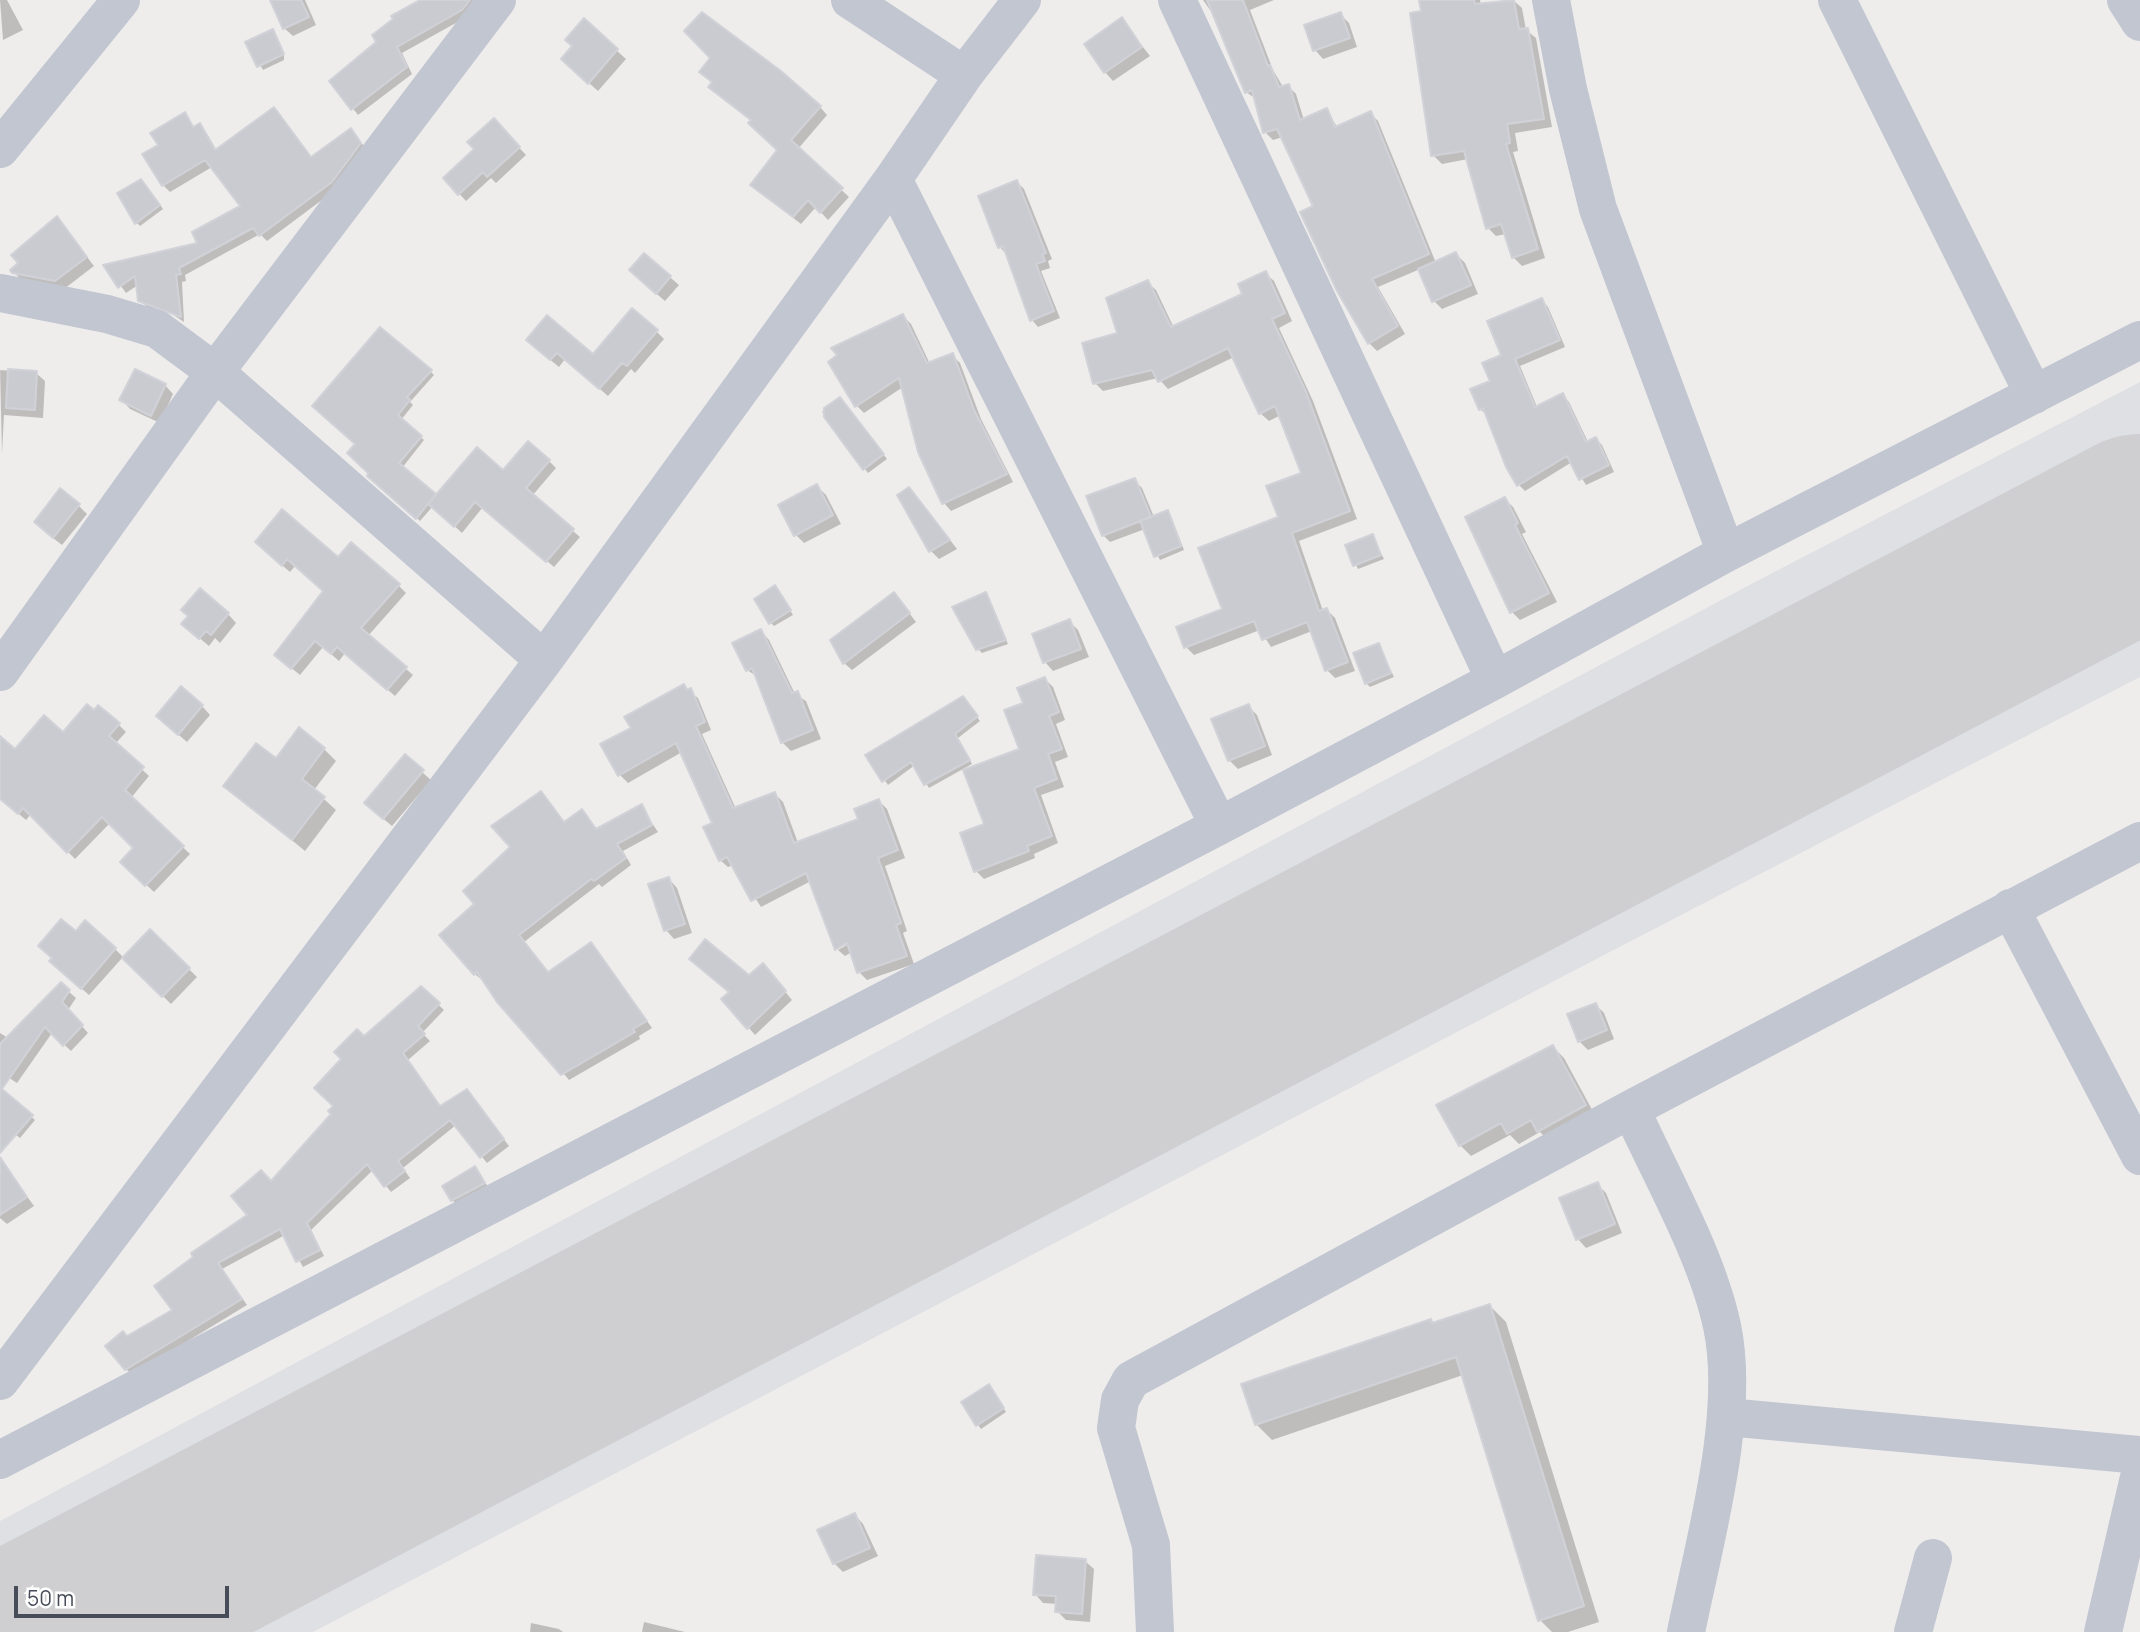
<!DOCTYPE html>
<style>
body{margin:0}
#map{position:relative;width:2140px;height:1632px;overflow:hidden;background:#efedec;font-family:Manrope,sans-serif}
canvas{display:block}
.scale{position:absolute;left:14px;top:1586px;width:215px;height:32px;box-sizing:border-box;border:4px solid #464c58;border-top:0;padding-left:9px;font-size:21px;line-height:24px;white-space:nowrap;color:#464c58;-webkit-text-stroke:5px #fff;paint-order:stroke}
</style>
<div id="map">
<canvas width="2140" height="1632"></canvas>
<div class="scale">50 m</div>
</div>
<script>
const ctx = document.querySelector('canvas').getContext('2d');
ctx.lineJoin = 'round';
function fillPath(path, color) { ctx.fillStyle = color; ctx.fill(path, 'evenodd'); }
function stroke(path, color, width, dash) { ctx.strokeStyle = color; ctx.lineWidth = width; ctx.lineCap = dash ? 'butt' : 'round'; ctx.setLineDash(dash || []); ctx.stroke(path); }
fillPath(new Path2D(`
 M2140,382V677L1579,968L313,1632H0V1521L1755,582Z`), '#dfe0e4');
fillPath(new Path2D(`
 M0,0H7L23,30L3,40Z
 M272,0H305L316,25L293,36L284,28Z
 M423,0H480L463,19L402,53L412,74L358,115L332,81Z
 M1203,0H1274L1250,10L1273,70L1283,87L1288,86L1296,94L1304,120L1326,110L1338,128L1370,113L1378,121L1436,263L1456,254L1465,263L1478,294L1442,309L1434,301L1420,269L1378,287L1405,334L1377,351L1369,343L1283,137L1273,140L1265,132L1256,99L1246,92L1217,20Z
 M1421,0H1480L1481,5L1513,0L1522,8L1526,30L1536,38L1552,127L1515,133L1518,151L1513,152L1545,258L1522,266L1513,257L1506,234L1496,236L1488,228L1468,159L1442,164L1433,155Z
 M1340,14L1349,23L1357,47L1323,59L1315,50Z
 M1122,20L1150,56L1113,81L1105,72Z
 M584,21L626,59L598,91L571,67L574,47Z
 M272,32L284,52V60L263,70L248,43Z
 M710,87L820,107L827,115L798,149L849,197L828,220L816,207L801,224L760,192L779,150L752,121Z
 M184,115L195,128L199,125L206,132L217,151L312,159L351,130L367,150L338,188L267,241L260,234L185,275L186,281L182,282L184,322L172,314L147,307L140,300L138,285L126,293L106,266L200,244L242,207L212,167L170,192L163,185L160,146Z
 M501,128L526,155L496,183L491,178L466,201L445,178Z
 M1017,182L1024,189L1052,259L1048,261L1050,268L1041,271L1060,318L1038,327L1032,320L1006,254L1000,247Z
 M145,185L163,209L140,226L136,222Z
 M57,218L94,266L64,289L22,281L12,270Z
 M644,255L679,285L665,301L639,279Z
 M1265,273L1274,281L1292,321L1279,328L1313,401L1357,519L1299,541L1323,611L1327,610L1335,618L1355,671L1335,678L1327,670L1312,631L1271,647L1260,630L1194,655L1186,647L1224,610L1303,474L1281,415L1269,421L1260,413L1234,357L1168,389L1158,378L1103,391L1095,383L1147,282L1156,290L1174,328L1245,294Z
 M1542,300L1548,307L1565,347L1520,366L1537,407L1563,395L1569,402L1588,442L1596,439L1602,445L1614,472L1586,485L1572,462L1525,491L1519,485L1487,415L1480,409L1503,356Z
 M903,316L911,324L930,364L952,355L960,363L981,419L1013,482L951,511L944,503L903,387L864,413L857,406Z
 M656,331L664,339L635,373L631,369L608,396L565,359L559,367L536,348L593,356Z
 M0,367V370L36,373L45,381L43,418L4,415L2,454Z
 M430,371L434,375L410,402L413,405L401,420L424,440L402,468L437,497L503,472L549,461L556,468L532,496L580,537L554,567L483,507L462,533L433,506L420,521L369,475L371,473L349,453Z
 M165,385L173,394L160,423L130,409L122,400Z
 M840,399L887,459L868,473L822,412Z
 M1134,480L1142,488L1154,517L1168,512L1171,516L1184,550L1160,560L1145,529L1110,542L1103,535Z
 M817,486L826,495L841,524L804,543L796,535Z
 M909,489L917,498L957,549L939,559L931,551Z
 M1505,499L1513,507L1526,532L1522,534L1557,602L1520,620L1512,612Z
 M78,505L87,514L62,545L44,531Z
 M1372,536L1384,559L1358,569L1347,546Z
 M264,550L338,559L398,585L406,593L368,636L413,675L395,696L345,653L339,661L323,647L300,675L284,662L325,591L296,565L290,572Z
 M778,591L793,615L774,626L771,623Z
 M985,594L1008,644L982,653L978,649Z
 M901,602L916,622L852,670L844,663Z
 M228,614L236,623L220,643L215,638L209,646L192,632Z
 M1069,621L1078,630L1089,657L1053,671L1045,662L1034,635Z
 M761,631L769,640L795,694L806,701L821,739L791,751L782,742L758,677L747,670Z
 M1379,645L1394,677L1370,687L1366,683Z
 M1045,679L1053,687L1065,720L1056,724L1068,757L1055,762L1064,787L1041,795L1058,843L1034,854L1035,858L984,879L976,871L986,825L1021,750L1026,704Z
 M684,687L698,698L711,730L702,734L736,809L775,794L783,802L798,843L860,821L879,801L887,809L905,858L885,866L907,931L903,933L914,964L867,980L859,972L852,952L845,956L838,950L855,940L854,937L837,949L811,881L761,907L734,865L728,867L720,860L714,823L682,752L628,783L620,775L633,728Z
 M966,702L980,721L958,738L972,764L929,788L915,765L888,785L868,755Z
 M202,706L210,715L187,742L166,724Z
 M1248,706L1257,715L1272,755L1238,769L1229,760Z
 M119,725L126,732L115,744L149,776L131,798L190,854L154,892L122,862L136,848L110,823L75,859L31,814L26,820L0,798V771L64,734Z
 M324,749L336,761L314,790L336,810L305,851L226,786Z
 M422,772L431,780L392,826L374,811Z
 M541,793L565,824L597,831L641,807L658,832L623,851L631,865L602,887L599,884L524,942L549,973L597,951L652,1028L639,1036L640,1039L569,1080L484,979L482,980L475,974L442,936L477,904L513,847Z
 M669,879L677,888L692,933L674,939L666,930Z
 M150,931L197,977L171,1004L124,958Z
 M76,933L115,949L123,957L89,995L59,969Z
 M770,973L792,1000L755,1035L724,999L749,978Z
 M61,985L76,998L68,1010L88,1033L71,1051L52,1033L17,1083L0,1072V1033L8,1038Z
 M421,988L444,1010L422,1033L430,1041L408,1060L441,1107L472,1098L509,1146L487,1163L456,1125L403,1168L410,1178L391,1192L373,1170L311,1230L324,1256L303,1267L285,1235L222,1269L247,1305L132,1375L126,1369L127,1338L174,1310L271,1183L333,1114L364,1039Z
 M1596,1005L1604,1013L1614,1039L1588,1050L1579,1041Z
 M1553,1047L1564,1058L1596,1117L1550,1142L1540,1132L1519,1144L1510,1135L1471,1156L1460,1145L1438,1106Z
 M1,1089L35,1120L20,1138L0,1123Z
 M2,1162L34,1206L7,1224L0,1218Z
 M475,1169L492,1192L461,1208L452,1200Z
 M1597,1184L1606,1193L1622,1233L1586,1248L1578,1239Z
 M1490,1306L1506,1322L1599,1622L1568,1632H1552L1540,1620L1463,1375L1272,1440L1256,1424L1431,1321L1433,1324Z
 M992,1390L1006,1412L981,1429L978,1425Z
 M855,1515L863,1524L878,1556L843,1572L834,1563Z
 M1085,1561L1094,1569L1090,1622L1066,1620L1057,1611L1058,1604L1043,1603L1035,1594Z
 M644,1622L685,1632H642Z
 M531,1623L559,1629L563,1632H530Z`), '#0003');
stroke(new Path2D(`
 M2072,566L2140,545`), '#cfcfd1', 77);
stroke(new Path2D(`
 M45,1632L2140,531`), '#cfcfd1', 194);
const building = new Path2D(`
 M270,0H301L309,17L283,29Z
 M420,0H470L462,10L397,47L407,67L351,110L329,81L376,42L372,35L393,19L391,16Z
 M1207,0H1243L1268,66L1270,65L1279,87L1289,84L1300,120L1327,108L1335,127L1371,111L1429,254L1372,279L1398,326L1368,344L1337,291L1300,212L1313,206L1277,129L1263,133L1252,90L1245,93Z
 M1419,0H1474L1475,4L1514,0L1519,29L1528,28L1544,119L1507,124L1510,143L1506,144L1538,249L1512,258L1501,224L1486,229L1464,151L1431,156L1410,13L1421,11Z
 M702,12L781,71L821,106L791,140L843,188L820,213L808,200L793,217L750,185L777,150L748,123L751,120L708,87L712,82L699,72L710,58L684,31Z
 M1341,12L1350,38L1313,51L1304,25Z
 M1122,17L1142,47L1104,73L1084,44Z
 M584,18L618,49L588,84L561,59L572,46L565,40Z
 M273,29L284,54L257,67L245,42Z
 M274,107L311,157L351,128L361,143L332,182L259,236L253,228L179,268L181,274L176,275L181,317L138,301L135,276L118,288L103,265L197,243L192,232L240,206L205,160L162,186L142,154L158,145L150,133L185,112L193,127L200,123L215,150Z
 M494,118L520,147L487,177L483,172L458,195L443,178L474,149L467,142Z
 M141,179L160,205L135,224L117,193Z
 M1017,180L1046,253L1042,254L1045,261L1036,264L1054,311L1030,321L1003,246L998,248L978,196Z
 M57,216L87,257L55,281L12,273L10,270L18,263L11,255Z
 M1456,252L1471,285L1432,302L1418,269Z
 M644,253L671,276L656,294L629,270Z
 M1266,271L1285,313L1272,319L1306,392L1350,511L1292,533L1319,611L1327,608L1348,662L1325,671L1307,622L1262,640L1254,621L1184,648L1176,627L1222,609L1198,548L1278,517L1266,486L1301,473L1275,406L1259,414L1228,348L1158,382L1152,370L1093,384L1082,343L1117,333L1106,298L1148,280L1171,327L1242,294L1238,284Z
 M1542,298L1560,340L1515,359L1535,407L1563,393L1586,442L1596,437L1609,465L1579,480L1567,456L1517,486L1506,467L1483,408L1479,410L1470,389L1490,381L1482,363L1501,355L1487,321Z
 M632,308L658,330L627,366L622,363L599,389L557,353L550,360L526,340L547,315L593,354Z
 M903,314L927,363L953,353L974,410L1007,474L942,504L918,452L899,378L855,407L828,362L837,355L831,348Z
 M380,327L432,370L407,397L410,400L398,415L422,436L399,463L436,494L416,519L367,476L368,473L347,453L355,444L312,406Z
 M8,369L37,371L35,410L6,408Z
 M135,369L166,384L151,416L119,400Z
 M840,397L884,454L863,470L824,417V408Z
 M528,441L550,460L526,488L574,529L546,562L475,502L454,527L428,504L477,447L503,470Z
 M1135,478L1151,517L1102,536L1086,496Z
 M817,484L833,515L794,536L778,505Z
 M909,487L950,540L929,552L897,495Z
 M60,488L80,504L53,538L34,522Z
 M1505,497L1518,523L1515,525L1549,593L1510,613L1465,517Z
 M282,509L338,557L351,542L400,584L361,628L407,667L387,690L337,647L331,654L315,641L291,669L274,655L323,591L287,559L282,566L255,542Z
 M1168,510L1181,546L1154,557L1140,521Z
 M1373,534L1381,555L1353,566L1345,545Z
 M775,585L791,610L769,624L754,599Z
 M200,588L229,613L211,635L206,631L199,639L181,624L188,616L181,610Z
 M894,592L910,613L843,664L830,640Z
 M986,592L1006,640L976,650L952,607Z
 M1070,619L1081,649L1043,663L1032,634Z
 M761,629L792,693L798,691L813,730L781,743L752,668L746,671L732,643Z
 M1379,643L1391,673L1365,684L1353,653Z
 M1045,677L1059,712L1049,716L1062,749L1048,754L1057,779L1034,788L1052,836L1027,846L1029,851L974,872L960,833L984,824L963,770L1019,749L1004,710L1023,703L1017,688Z
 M684,684L687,690L691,688L705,722L696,726L733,808L775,792L794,843L858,819L854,809L879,799L898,850L878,858L901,923L896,925L907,956L857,973L847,943L835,950L806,873L751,901L727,857L719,861L703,827L712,823L676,743L618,776L600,744L631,728L624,717Z
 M181,686L203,705L178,735L156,716Z
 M963,696L978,716L955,734L970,760L924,785L911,762L882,782L865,755Z
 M87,704L94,710L98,705L120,723L109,736L144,767L125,790L184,846L145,886L120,862L133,848L102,817L67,853L23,808L18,814L0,799V736L15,749L44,715L63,732Z
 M1249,704L1265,746L1228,761L1211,719Z
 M299,727L325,748L302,779L325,797L292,840L223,786L256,743L276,758Z
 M405,754L424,770L383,819L364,803Z
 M541,791L564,822L582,809L596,829L642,804L652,825L617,844L626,858L594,881L591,879L519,935L548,972L591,942L647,1021L633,1029L635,1032L561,1075L497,1002L477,972L474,975L439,935L474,904L463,891L510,847L491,826Z
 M669,877L685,924L664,931L648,884Z
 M61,919L76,931L85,920L116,948L81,989L49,961L52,958L38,946Z
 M150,929L190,968L162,997L122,958Z
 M705,939L749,975L763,963L786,991L747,1029L721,999L729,992L689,959Z
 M61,982L70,990L62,1002L83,1025L63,1046L45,1027L2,1089L33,1115L0,1153V1044Z
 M421,986L440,1003L418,1026L425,1034L403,1053L440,1106L467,1089L504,1139L480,1158L450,1120L398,1161L405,1171L384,1187L367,1164L307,1223L320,1250L296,1262L280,1229L218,1263L242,1299L125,1370L105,1346L123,1331L127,1336L172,1310L154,1286L193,1257L191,1253L247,1215L231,1196L261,1170L271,1181L331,1114L328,1111L333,1106L314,1088L341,1059L334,1052L357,1029L364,1036Z
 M1596,1003L1607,1030L1578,1042L1567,1014Z
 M1553,1045L1586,1105L1537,1132L1531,1120L1507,1134L1501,1123L1459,1146L1436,1105Z
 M0,1157L27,1197L0,1215Z
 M475,1166L485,1183L451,1201L442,1186Z
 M1598,1182L1615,1224L1576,1240L1559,1198Z
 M1490,1304L1584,1606L1538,1621L1456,1357L1255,1425L1241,1384L1431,1319L1432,1323Z
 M989,1384L1004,1408L976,1426L961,1402Z
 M855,1513L870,1548L833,1564L817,1530Z
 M1036,1555L1086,1559L1082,1614L1055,1612L1056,1596L1033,1595Z`);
fillPath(building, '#cacbd1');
stroke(building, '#d1d2d8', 2);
stroke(new Path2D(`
 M850,0L964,75
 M1177,0L1495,680
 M1551,0L1568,89L1598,209L1726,553
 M1837,0L2034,395
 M2126,0L2140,22
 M0,149L121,0
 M893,179L1219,826
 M0,293L107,314L157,329L215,372L544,660
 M0,672L215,372L497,0
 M2010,908L2140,1156
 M1631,1109C1661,1176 1707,1255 1722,1326C1741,1415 1704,1542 1686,1632
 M0,1381L544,660L893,179L964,75L1022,0
 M1727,1417L2140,1455
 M0,1460L1219,826L1495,680L1726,553L2140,340
 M1155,1632L1151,1545L1116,1428L1120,1400L1131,1380L1631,1109L2140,841
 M1913,1632L1933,1558
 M2103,1632L2140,1473`), '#c1c6d1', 38);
</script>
